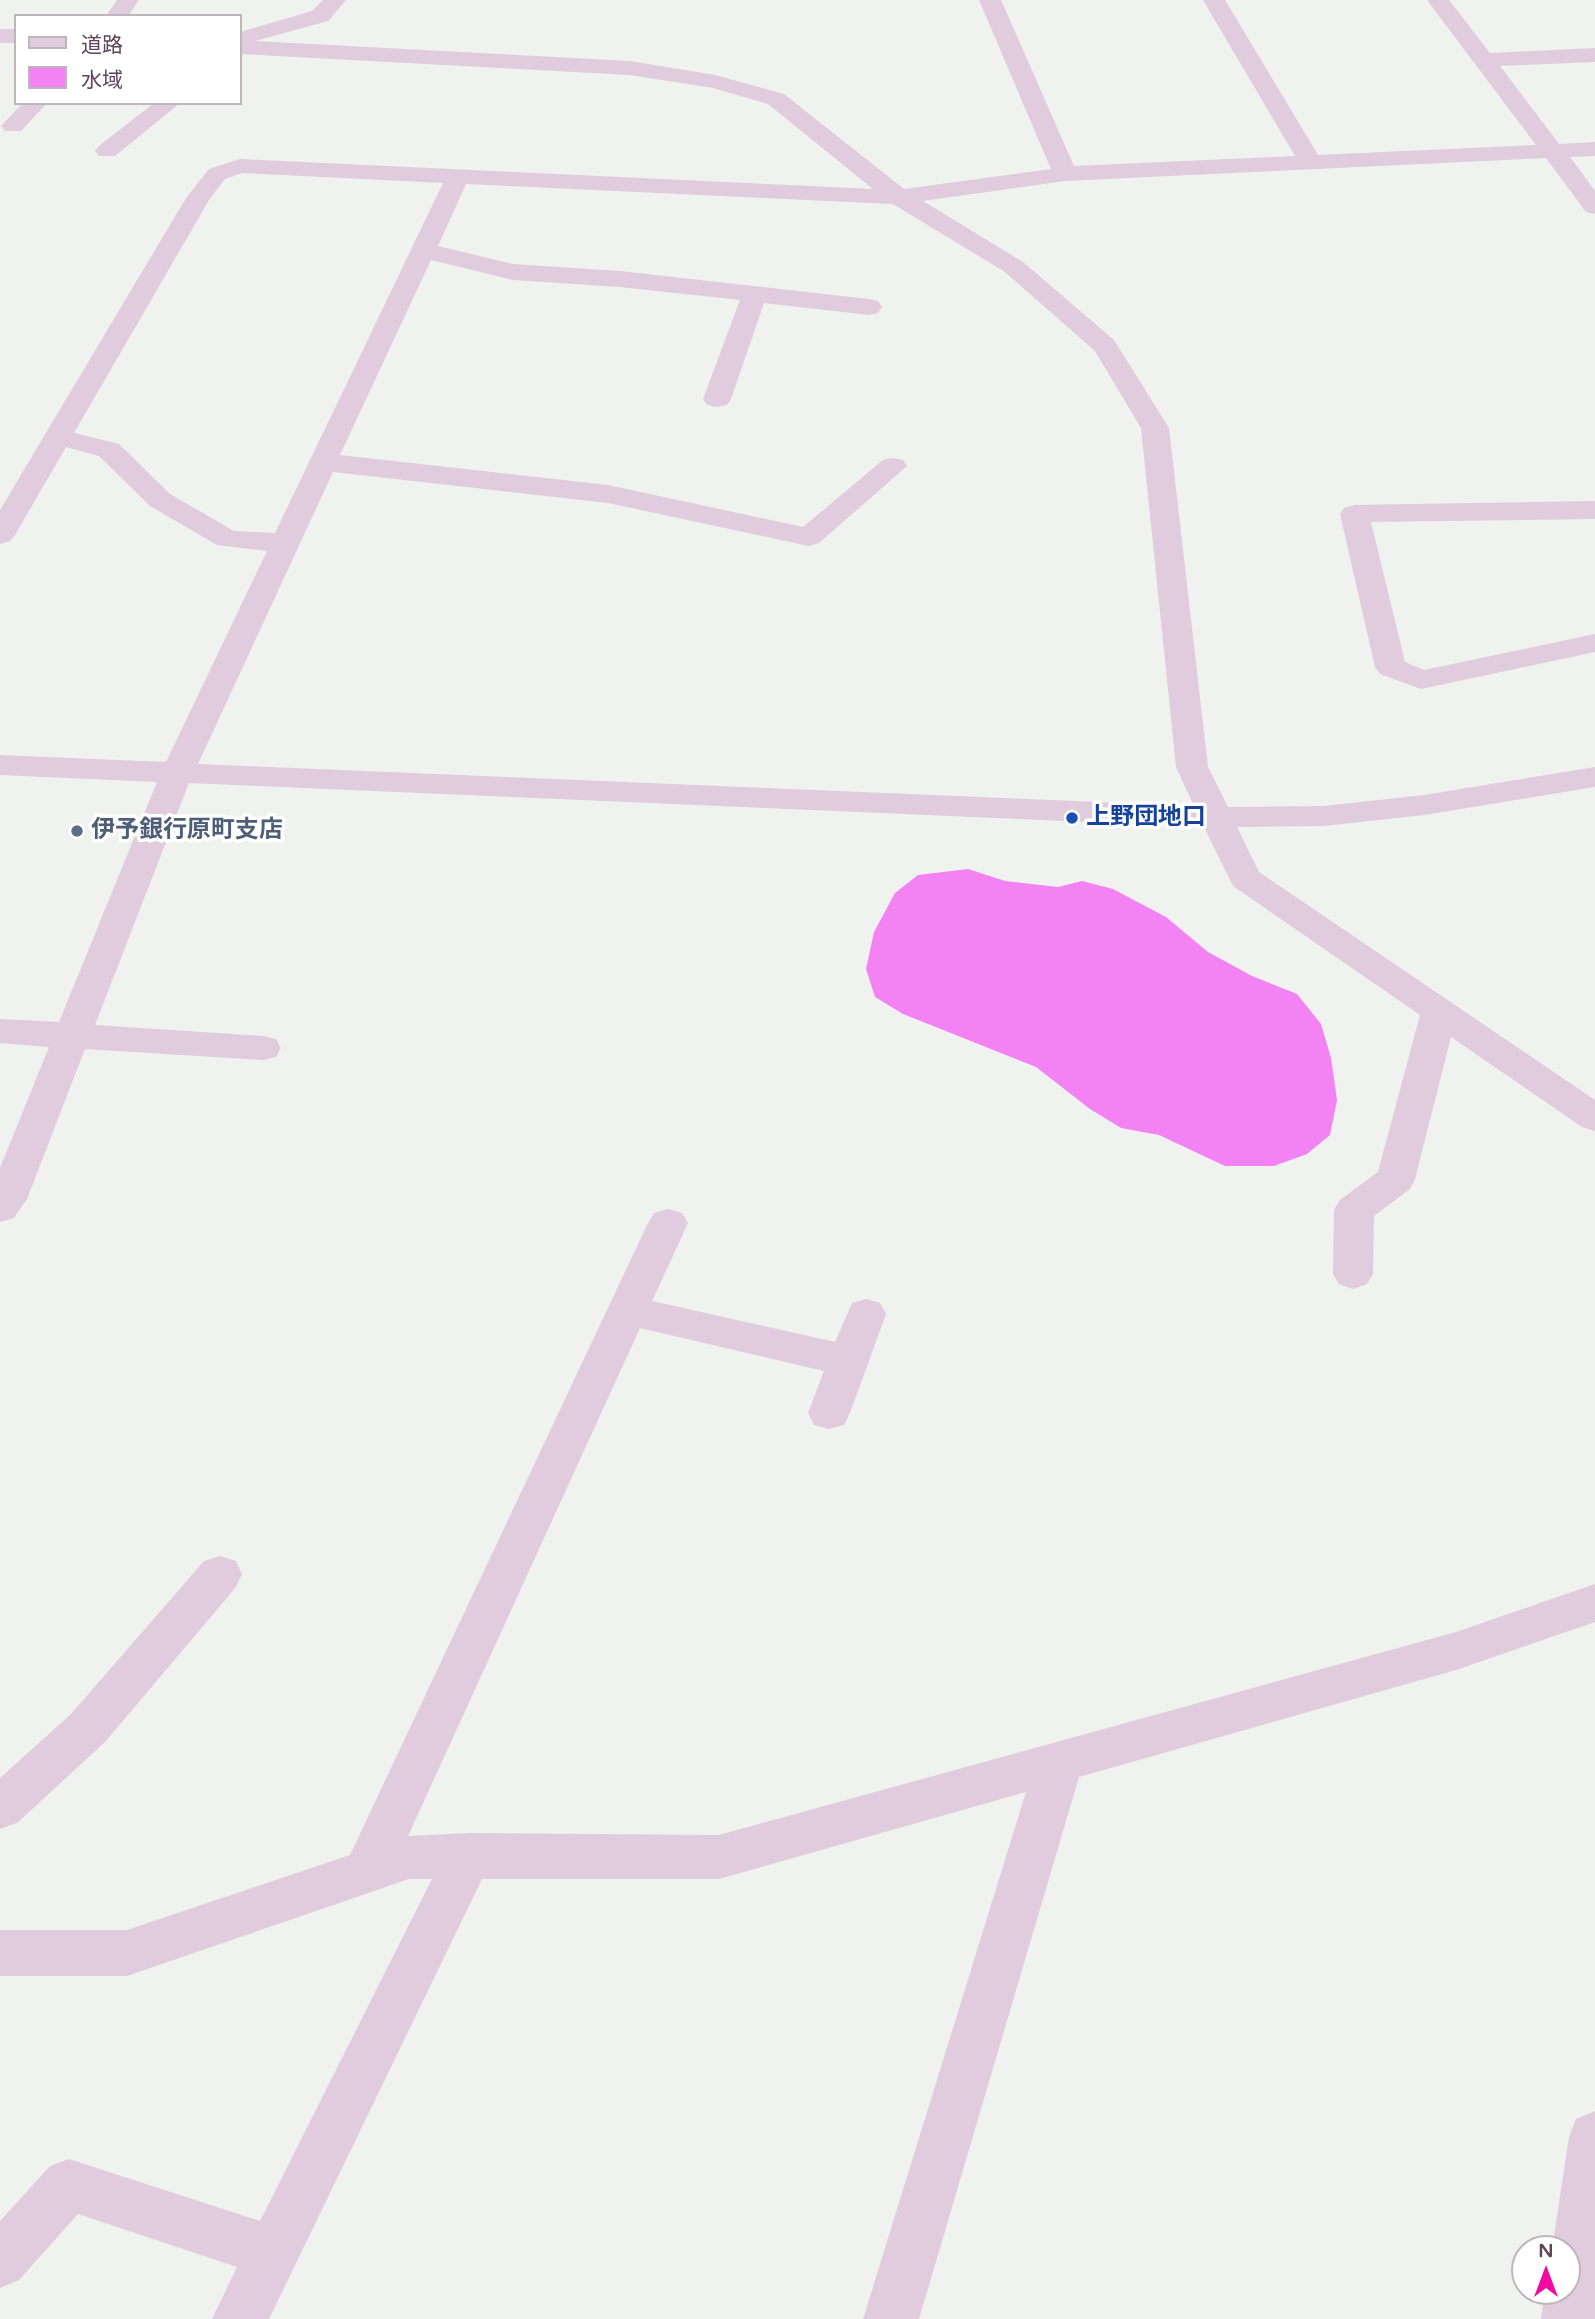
<!DOCTYPE html>
<meta charset="utf-8">
<style>
body{margin:0}
#map{position:relative;width:1595px;height:2319px;overflow:hidden;background:#eff2ef;font-family:"Varela Round","Noto Sans JP",sans-serif}
canvas{display:block}
.legend{position:absolute;left:14px;top:14px;width:228px;height:91px;box-sizing:border-box;background:#fff;border:2px solid #bfb5bc;margin:0;padding:9px 12px;list-style:none;font-size:21px;color:#5e4558}
.legend li{display:flex;align-items:center;gap:14px;height:35px}
.legend b{width:35px;border:2px solid #bfb5bc}
.north{position:absolute;left:1511px;top:2235px;width:70px;height:70px;box-sizing:border-box;background:#fff;border:2px solid #bfb5bc;border-radius:50%;rotate:0deg;font-size:19px;font-weight:700;line-height:28px;text-align:center;color:#5e4558}
.north::after{content:'';display:block;margin:auto;width:24px;height:32px;background:#f10aa0;clip-path:polygon(50% 0,100% 100%,50% 72%,0 100%)}
</style>
<div id="map">
<canvas width="1595" height="2319"></canvas>
<ul class="legend">
<li><b style="height:9px;background:#e0ccdc"></b>道路</li>
<li><b style="height:19px;background:#f383f3"></b>水域</li>
</ul>
<div class="north">N</div>
</div>
<script>
const ctx = document.querySelector('canvas').getContext('2d');
ctx.lineJoin = 'round';
function fillPath(path, color) { ctx.fillStyle = color; ctx.fill(path, 'evenodd'); }
function stroke(path, color, width, dash) { ctx.strokeStyle = color; ctx.lineWidth = width; ctx.lineCap = dash ? 'butt' : 'round'; ctx.setLineDash(dash || []); ctx.stroke(path); }
function write(font, color, halo, rows, align = 'center') {
  ctx.font = font + ' "Varela Round","Noto Sans JP",sans-serif'; ctx.lineWidth = 7; ctx.setLineDash([]); ctx.textBaseline = 'middle'; ctx.strokeStyle = halo; ctx.fillStyle = color; for (const [text, x, y, turn = 0] of rows) {
    ctx.save(); ctx.translate(x, y); ctx.rotate((+turn || 0) * Math.PI / 180); ctx.textAlign = isNaN(turn) ? turn : align; if (halo) ctx.strokeText(text, 0, 0); ctx.fillText(text, 0, 0); ctx.restore();
  }
}
fillPath(new Path2D(`
 M968,869L1005,881L1058,887L1082,881L1113,889L1166,917L1208,952L1252,976L1297,994L1321,1024L1331,1058L1337,1100L1330,1135L1307,1154L1274,1166H1225L1159,1135L1121,1128L1090,1109L1036,1067L903,1014L875,997L866,969L874,932L895,893L918,875Z`), '#f383f3');
fillPath(new Path2D(`
 M117,0H139L128,16H106Z
 M323,0H346L328,21L255,41L630,61L715,75L784,94L904,189L1051,169L979,0H1001L1074,166L1295,156L1203,0H1225L1318,155L1536,145L1427,0H1449L1490,53L1595,48V62L1500,66L1559,144L1595,142V156L1570,157L1595,191V214L1586,212L1546,158L1065,181L923,201L1023,262L1114,340L1169,428L1208,767L1228,807L1324,806L1424,795L1595,767V787L1424,815L1324,826L1237,827L1259,872L1595,1100V1131L1582,1127L1451,1037L1415,1179L1410,1189L1374,1216L1373,1274L1367,1284L1353,1289L1339,1284L1333,1274L1334,1210L1340,1200L1378,1172L1420,1015L1233,886L1204,827L189,783L95,1025L263,1036L276,1039L281,1048L276,1057L263,1060L85,1049L27,1199L14,1218L0,1222V1168L49,1047L0,1043V1019L59,1022L157,782L0,775V755L166,762L267,551L217,545L150,506L99,456L66,447L15,535L10,541L0,544V510L186,198L209,169L240,159L873,189L768,104L713,88L630,75L240,54V32L312,11ZM242,173L443,183L275,533L234,531L170,494L119,444L74,433L209,200L225,179ZM466,184L893,204L1005,272L1095,351L1141,428L1176,767L1194,806L198,764L333,472L608,503L809,546L819,543L907,466L903,460L893,458L883,460L803,527L608,485L340,455L431,260L513,280L620,287L740,300L703,399L707,405L717,407L727,405L731,399L764,303L869,315L878,313L882,307L878,301L869,299L620,271L513,264L438,246Z
 M0,29H16V43H0Z
 M23,103H47L21,131H5L1,126Z
 M154,103H180L115,156H99L95,151L99,146Z
 M1595,501V519L1371,522L1405,662L1424,670L1595,634V652L1421,689L1380,674L1375,667L1340,514L1344,508L1354,505Z
 M668,1209L682,1213L688,1223L652,1301L835,1342L852,1303L866,1299L880,1303L886,1314L850,1413L844,1425L829,1429L814,1425L808,1413L824,1371L640,1328L408,1836L469,1833L719,1835L1456,1632L1595,1584V1622L1456,1670L1079,1777L919,2319H863L1026,1792L719,1879H482L269,2319H212L237,2267L78,2214L19,2280L0,2288V2221L50,2166L69,2159L260,2221L432,1879H409L127,1976H0V1930H127L350,1855L648,1223L654,1213Z
 M220,1556L236,1561L242,1574L236,1587L105,1742L17,1823L0,1829V1778L71,1714L204,1561Z
 M1595,2111V2319H1541L1545,2291H1567V2249H1552L1569,2137L1576,2119Z`), '#e0ccdc');
for (const [x, y, r, color] of [
 [1072,818,7,"#1a4fb4"],
 [77,831,7,"#5c6f8a"]
]) { const dot = new Path2D(); dot.arc(x, y, r, 0, 2 * Math.PI); ctx.fillStyle = color; ctx.fill(dot); stroke(dot, '#fff', 2.5); }
write('bold 24px', '#164399', '#fff', [
 ["上野団地口",1086,818]
], 'left');
write('bold 24px', '#4e5e75', '#fff', [
 ["伊予銀行原町支店",91,831]
], 'left');
</script>
